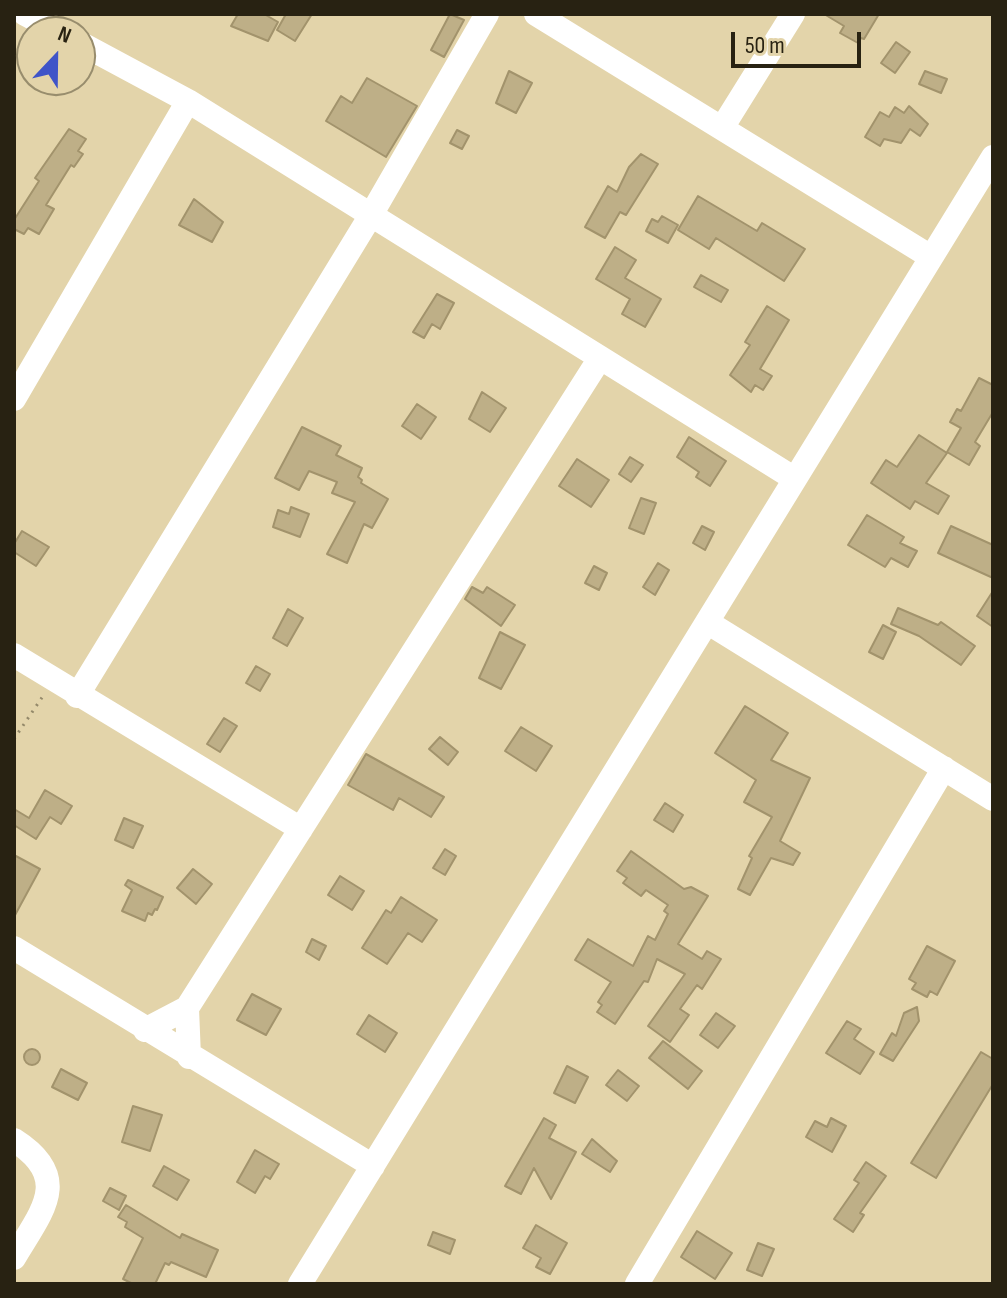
<!DOCTYPE html>
<style>
body{margin:0}
#map{position:relative;width:1007px;height:1298px;overflow:hidden;background:#e3d4aa;font-family:"Sofia Sans Condensed",sans-serif}
canvas{display:block}
.frame{position:absolute;inset:0;border:16px solid #282212;pointer-events:none}
.north{position:absolute;left:16px;top:16px;width:80px;height:80px;box-sizing:border-box;background:#e3d4aa;border:2px solid #988d6d;border-radius:50%;rotate:22deg;font-size:22px;font-weight:700;line-height:32px;text-align:center;color:#282212}
.north::after{content:'';display:block;margin:auto;width:28px;height:36px;background:#3f54c8;clip-path:polygon(50% 0,100% 100%,50% 72%,0 100%)}
.scale{position:absolute;left:731px;top:32px;width:130px;height:36px;box-sizing:border-box;border:4px solid #282212;border-top:0;padding-left:10px;font-size:24px;line-height:28px;white-space:nowrap;color:#282212;-webkit-text-stroke:6px #e3d4aa;paint-order:stroke}
</style>
<div id="map">
<canvas width="1007" height="1298"></canvas>
<div class="frame"></div>
<div class="north">N</div>
<div class="scale">50 m</div>
</div>
<script>
const ctx = document.querySelector('canvas').getContext('2d');
ctx.lineJoin = 'round';
function fillPath(path, color) { ctx.fillStyle = color; ctx.fill(path, 'evenodd'); }
function stroke(path, color, width, dash) { ctx.strokeStyle = color; ctx.lineWidth = width; ctx.lineCap = dash ? 'butt' : 'round'; ctx.setLineDash(dash || []); ctx.stroke(path); }
const building = new Path2D(`
 M238,14H264L278,22L268,41L231,26Z
 M286,14H312L295,41L277,30Z
 M450,14L464,20L444,57L431,50Z
 M824,14H879L864,39L861,38L858,43L840,33L844,26Z
 M896,42L910,52L895,73L881,63Z
 M509,71L532,83L516,113L496,103Z
 M925,71L947,79L941,93L919,84Z
 M367,78L417,106L386,157L326,121L341,96L352,103Z
 M909,106L928,124L920,136L910,129L901,143L884,139L880,146L865,137L880,112L889,117L895,107L904,113Z
 M69,129L86,139L78,151L83,154L74,167L71,165L46,205L54,209L39,234L28,228L24,234L14,229V220L39,181L35,178Z
 M457,130L469,136L462,149L450,143Z
 M641,154L658,164L626,215L620,212L605,238L585,227L608,186L617,192L629,167Z
 M698,196L757,231L762,223L805,249L784,281L716,238L709,249L678,230Z
 M194,199L223,222L212,242L179,225Z
 M662,216L678,225L668,243L646,231L652,219L658,222Z
 M615,247L636,260L625,278L661,299L645,327L622,314L630,299L596,279Z
 M701,275L728,290L721,302L694,287Z
 M437,294L454,303L440,329L432,324L424,338L413,332Z
 M767,306L789,320L760,369L772,376L763,390L755,385L751,392L730,375L750,345L745,342Z
 M979,378L993,385V412L975,442L980,446L969,465L947,452L961,428L950,422L957,409L961,411Z
 M482,392L506,408L490,432L469,419Z
 M417,404L436,417L421,439L402,426Z
 M302,427L341,446L336,455L362,468L358,477L362,480L361,483L388,499L372,528L364,524L347,563L327,554L355,502L332,493L337,482L309,471L299,490L275,478Z
 M919,435L947,453L926,483L949,496L938,514L915,501L910,509L871,483L886,460L897,467Z
 M689,437L726,461L710,486L696,477L699,472L677,457Z
 M630,457L643,465L631,482L619,474Z
 M577,459L609,480L591,507L559,486Z
 M641,498L656,503L644,534L629,528Z
 M291,507L309,514L300,537L273,527L278,510L289,514Z
 M867,515L904,537L900,543L917,551L908,567L891,558L885,567L848,545Z
 M702,526L714,532L705,550L693,543Z
 M951,526L993,545V578L938,553Z
 M22,531L49,547L36,566L14,552V544Z
 M658,563L669,570L655,595L643,587Z
 M594,566L607,573L599,590L585,583Z
 M472,587L483,593L487,587L515,605L501,626L465,599Z
 M993,591V627L977,616Z
 M898,608L938,625L941,622L975,646L961,665L919,636L891,624Z
 M288,609L303,618L287,646L273,638Z
 M883,625L896,632L883,659L869,652Z
 M500,632L525,645L501,689L479,678Z
 M256,666L270,674L260,691L246,683Z
 M745,706L788,733L771,760L810,778L780,841L800,853L793,865L771,858L750,895L738,889L752,858L749,856L772,817L744,802L756,780L715,753Z
 M224,718L237,726L220,752L207,744Z
 M521,727L552,746L536,771L505,751Z
 M440,737L458,752L448,765L429,749Z
 M366,754L444,797L431,817L399,798L393,810L348,785Z
 M45,790L72,806L61,824L50,817L36,839L14,825V809L29,818Z
 M665,803L683,815L673,832L654,820Z
 M124,818L143,826L133,848L115,840Z
 M445,849L456,856L445,875L433,868Z
 M631,851L684,889L691,887L708,896L678,944L702,959L707,951L721,959L702,989L697,985L680,1009L689,1015L670,1042L648,1026L685,974L657,959L648,982L644,981L615,1024L597,1012L602,1005L598,1002L611,982L575,960L588,939L633,966L648,936L655,940L668,914L664,911L668,905L646,890L641,896L623,883L627,878L617,871Z
 M14,855L40,869L14,917Z
 M193,869L212,884L196,904L177,888Z
 M340,876L364,891L352,910L328,895Z
 M128,880L163,897L157,910L155,909L152,915L148,913L145,921L122,911L132,890L125,885Z
 M401,897L437,920L422,942L408,933L387,964L362,948L386,910L391,913Z
 M312,939L326,946L319,960L306,952Z
 M927,946L955,961L937,995L930,991L927,997L912,989L916,983L909,979Z
 M252,994L281,1009L266,1035L237,1020Z
 M917,1007L919,1021L893,1061L880,1054L892,1033L896,1036L904,1013Z
 M716,1013L735,1026L718,1048L700,1035Z
 M369,1015L397,1033L385,1052L357,1034Z
 M847,1021L861,1029L854,1039L874,1052L860,1074L826,1053Z
 M663,1041L702,1071L688,1089L649,1058Z
 M24 1057a8 8 0 1 1 16 0a8 8 0 1 1-16 0Z
 M981,1052L993,1059V1084L936,1178L911,1163Z
 M567,1066L588,1077L575,1103L554,1093Z
 M61,1069L87,1083L78,1100L52,1087Z
 M618,1070L639,1086L627,1101L606,1085Z
 M133,1106L162,1115L150,1151L122,1142Z
 M544,1118L556,1125L549,1138L576,1152L551,1199L534,1168L521,1194L505,1186Z
 M831,1118L846,1126L832,1152L806,1137L815,1121L827,1127Z
 M592,1139L617,1161L610,1172L582,1154Z
 M255,1150L279,1164L270,1179L265,1176L255,1193L237,1182Z
 M866,1162L886,1176L860,1213L864,1215L853,1232L834,1219L859,1183L854,1180Z
 M164,1166L189,1180L177,1200L153,1186Z
 M110,1188L126,1196L119,1210L103,1201Z
 M126,1205L180,1238L182,1234L218,1250L206,1277L171,1262L169,1265L165,1263L155,1284H133L123,1279L143,1238L125,1227L127,1222L118,1217Z
 M536,1225L567,1243L550,1274L536,1267L541,1258L523,1248Z
 M697,1231L732,1253L715,1279L681,1257Z
 M433,1232L455,1240L450,1254L428,1245Z
 M758,1243L774,1249L762,1276L747,1270Z`);
fillPath(building, '#beaf87');
stroke(building, '#a2936c', 2);
stroke(new Path2D(`
 M14,739L43,696`), '#94896a', 3, [2, 6]);
stroke(new Path2D(`
 M25,14L59,32
 M536,14L931,257
 M80,43L188,101L795,479
 M722,128L793,14
 M14,399L188,101
 M707,622L993,799
 M14,655L301,829
 M77,696L371,215L487,14
 M14,948L373,1166
 M187,1008L189,1057
 M145,1030L187,1008L600,358
 M14,1140C74,1178 41,1212 14,1258
 M300,1284L993,157
 M637,1284L944,768`), '#fff', 24);
</script>
